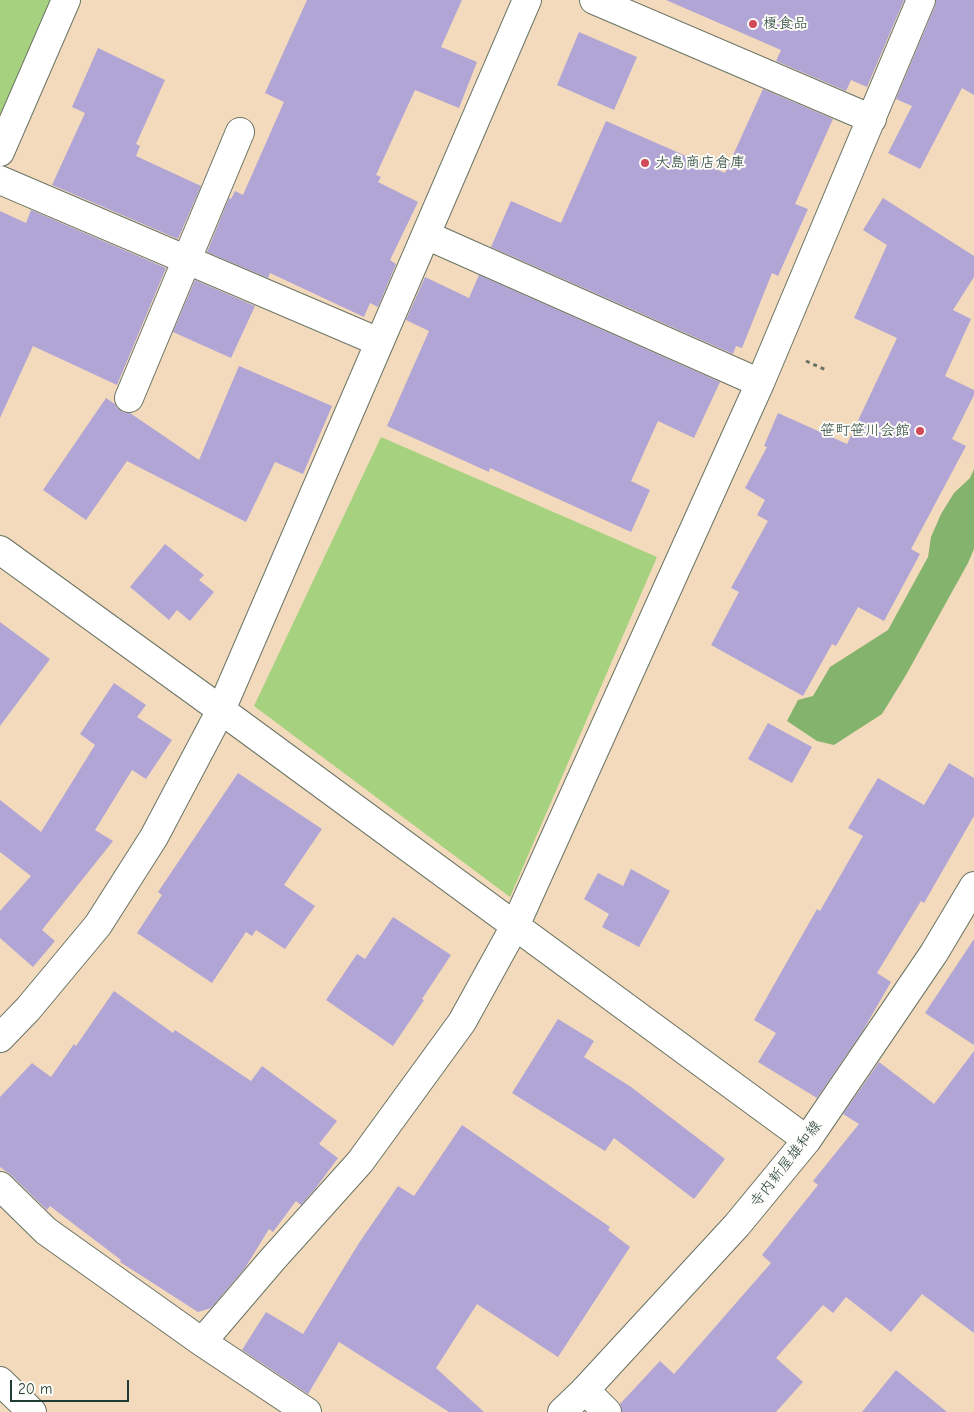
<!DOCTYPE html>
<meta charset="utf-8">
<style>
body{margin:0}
#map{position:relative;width:974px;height:1412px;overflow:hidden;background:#f3dabc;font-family:"Comic Neue",sans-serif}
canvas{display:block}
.scale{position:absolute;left:10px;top:1380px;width:119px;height:22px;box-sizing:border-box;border:2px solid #1f3d34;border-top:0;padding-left:6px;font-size:15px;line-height:18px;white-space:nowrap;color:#1f3d34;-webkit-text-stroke:4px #fdfcf7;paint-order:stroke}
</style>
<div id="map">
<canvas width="974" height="1412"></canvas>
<div class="scale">20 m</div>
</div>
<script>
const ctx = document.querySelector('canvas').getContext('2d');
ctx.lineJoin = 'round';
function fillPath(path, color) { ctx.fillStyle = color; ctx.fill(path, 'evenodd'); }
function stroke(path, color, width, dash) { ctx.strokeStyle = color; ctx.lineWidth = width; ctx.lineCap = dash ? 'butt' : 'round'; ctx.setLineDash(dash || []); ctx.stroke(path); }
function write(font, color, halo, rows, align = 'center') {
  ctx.font = font + ' "Comic Neue","Klee One",sans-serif'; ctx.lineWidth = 4; ctx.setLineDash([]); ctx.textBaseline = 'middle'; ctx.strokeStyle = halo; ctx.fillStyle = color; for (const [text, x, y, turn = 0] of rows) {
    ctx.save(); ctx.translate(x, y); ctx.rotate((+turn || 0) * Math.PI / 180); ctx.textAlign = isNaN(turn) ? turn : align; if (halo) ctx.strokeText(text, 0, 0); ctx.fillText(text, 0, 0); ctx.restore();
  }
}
fillPath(new Path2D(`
 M0,0H53L0,124Z
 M381,437L657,557L510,897L254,706Z`), '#a6d17e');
fillPath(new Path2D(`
 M974,469V549L968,563L906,675L882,714L834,745L817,741L787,721L798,700L813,696L830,667L888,630L928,557L931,537L941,514L954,493L970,478Z`), '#84b36d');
fillPath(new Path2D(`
 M307,0H462L441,47L477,62L459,108L415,90L376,175L381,177L378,182L418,202L390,260L396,264L378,307L370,303L364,317L270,273L268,278L207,252L229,198L231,199L235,191L243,195L284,102L265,93Z
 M666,0H904L867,87L851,80L846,91L776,61L781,50Z
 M936,0H974V95L962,88L920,169L888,153L912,106L896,99L935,6Z
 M579,32L637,57L614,110L557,85Z
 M98,48L165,80L136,144L140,146L136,156L201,186L178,239L52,185L85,113L72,107Z
 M763,89L833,119L795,204L808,209L778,276L772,273L742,348L736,346L733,354L491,247L511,201L561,223L606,121L725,173Z
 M883,198L974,256V277L953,310L971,319L945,376L974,390V395L952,439L966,446L911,549L920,554L884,621L858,607L836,646L832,644L803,696L711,645L739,592L731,588L768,521L757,515L765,500L745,488L767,447L764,446L778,413L847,444L897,338L854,318L887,245L863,230Z
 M31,210L166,268L117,385L33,346L0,418V211L26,223Z
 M479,275L720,382L694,438L658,421L631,481L650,490L631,532L490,468L489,472L387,426L429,331L406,320L425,277L469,298Z
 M195,280L255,306L231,358L173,332Z
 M239,366L332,406L303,474L275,462L246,522L127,461L86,520L43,490L106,398L115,404L117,408L123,412L130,413L199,460Z
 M165,544L204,575L199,580L214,592L190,621L177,610L169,620L130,587Z
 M0,622L50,659L0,726Z
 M114,683L146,705L137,717L172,740L146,779L132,770L95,830L113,841L42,930L55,941L33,967L0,938V911L31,876L0,852V800L41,832L95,745L80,734Z
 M768,723L812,747L792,783L748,759Z
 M949,763L974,778V816L924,903L921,901L877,973L891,982L862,1032L817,1098L758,1062L776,1033L754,1020L817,909L820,911L863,836L848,828L878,778L924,805Z
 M238,773L322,829L284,885L315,906L285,949L256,930L252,936L246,932L212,983L137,933L162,895L158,892Z
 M631,869L670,891L639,947L602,927L609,914L584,899L598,873L623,886Z
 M393,917L451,955L422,999L424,1000L393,1046L326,1000L357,954L365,959Z
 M974,939V1045L925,1013Z
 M114,991L173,1033L175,1030L251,1081L262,1066L337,1121L319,1144L338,1158L315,1189L301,1205L296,1201L273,1232L269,1229L245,1268L211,1308L198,1312L120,1262L121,1260L50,1206L47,1210L11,1175L0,1167V1097L32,1063L51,1077L74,1044L76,1046Z
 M558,1019L594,1041L584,1057L631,1087L725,1159L694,1199L614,1138L605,1151L512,1093Z
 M974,1051V1333L922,1294L891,1332L846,1297L833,1313L823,1305L776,1358L803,1382L776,1412H622L620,1404L660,1361L674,1374L771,1263L762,1255L818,1185L813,1181L859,1124L843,1114L879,1062L934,1104Z
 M462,1125L610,1227L608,1230L630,1247L558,1357L477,1304L436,1368L484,1412H449L339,1342L308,1394L242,1350L266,1312L303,1334L359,1243L398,1186L414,1196Z
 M896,1370L947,1412H862Z`), '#b1a5d5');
const street = new Path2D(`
 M594,0L872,119
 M0,152L66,0
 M0,180L379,342
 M426,235L760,383
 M129,398L240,132
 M0,550L221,710L807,1140
 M0,1038L28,1009L98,925L154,837L221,710L527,0
 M0,1186L46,1231L202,1342L307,1412
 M202,1342L272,1260L360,1162L462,1022L515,926L760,383L921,0
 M585,1390L607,1412`);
const secondary = new Path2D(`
 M0,1381L32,1412`);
const primary = new Path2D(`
 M562,1412L585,1390L737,1225L807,1140L934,953L974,886`);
stroke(street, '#697464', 30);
stroke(secondary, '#697464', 30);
stroke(primary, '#697464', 30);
stroke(new Path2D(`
 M806,361L826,370`), '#697464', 3, [4, 4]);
stroke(street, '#fff', 28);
stroke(secondary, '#fff', 28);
stroke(primary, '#fff', 28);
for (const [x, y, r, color] of [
 [753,24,5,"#d1495b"],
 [645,163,5,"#d1495b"],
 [920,431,5,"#d1495b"]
]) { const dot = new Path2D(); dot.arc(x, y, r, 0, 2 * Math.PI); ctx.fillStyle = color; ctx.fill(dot); stroke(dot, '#fdfcf7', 2); }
write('15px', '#1f3d34', '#fdfcf7', [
 ["榎食品",763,24],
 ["大島商店倉庫",655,163],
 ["笹町笹川会館",910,431,"right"]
], 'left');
write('15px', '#1f3d34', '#fdfcf7', [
 ["寺内新屋雄和線",786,1164,-52]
]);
</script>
